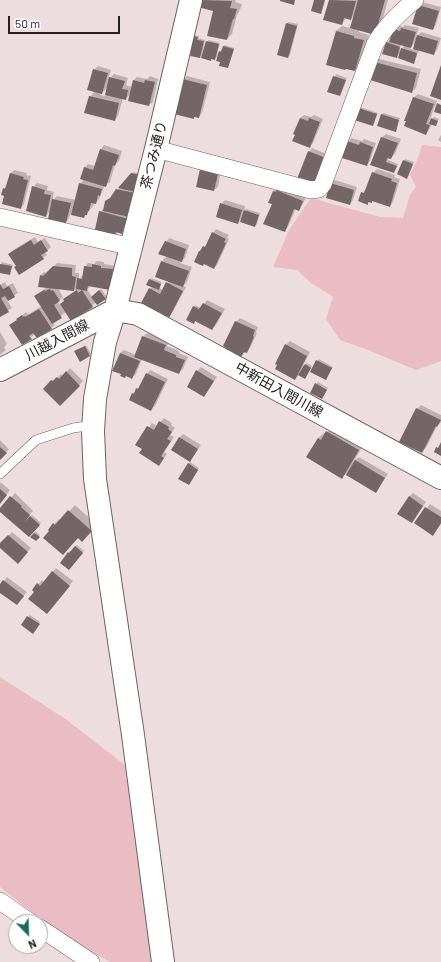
<!DOCTYPE html>
<meta charset="utf-8">
<style>
body{margin:0}
#map{position:relative;width:441px;height:962px;overflow:hidden;background:#eedddf;font-family:Barlow,sans-serif}
canvas{display:block}
.north{position:absolute;left:8px;top:914px;width:40px;height:40px;box-sizing:border-box;background:#fff;border:1px solid #a8a6a6;border-radius:50%;rotate:157deg;font-size:11px;font-weight:700;line-height:16px;text-align:center;color:#262021}
.north::after{content:'';display:block;margin:auto;width:14px;height:18px;background:#1a6762;clip-path:polygon(50% 0,100% 100%,50% 72%,0 100%)}
.scale{position:absolute;left:8px;top:16px;width:112px;height:18px;box-sizing:border-box;border:2px solid #262021;border-top:0;padding-left:5px;font-size:12px;line-height:14px;white-space:nowrap;color:#262021;-webkit-text-stroke:3px #fff;paint-order:stroke}
</style>
<div id="map">
<canvas width="441" height="962"></canvas>
<div class="north">N</div>
<div class="scale">50 m</div>
</div>
<script>
const ctx = document.querySelector('canvas').getContext('2d');
ctx.lineJoin = 'round';
function fillPath(path, color) { ctx.fillStyle = color; ctx.fill(path, 'evenodd'); }
function stroke(path, color, width, dash) { ctx.strokeStyle = color; ctx.lineWidth = width; ctx.lineCap = dash ? 'butt' : 'round'; ctx.setLineDash(dash || []); ctx.stroke(path); }
function write(font, color, halo, rows, align = 'center') {
  ctx.font = font + ' Barlow,"Noto Sans JP",sans-serif'; ctx.lineWidth = 4; ctx.setLineDash([]); ctx.textBaseline = 'middle'; ctx.strokeStyle = halo; ctx.fillStyle = color; for (const [text, x, y, turn = 0] of rows) {
    ctx.save(); ctx.translate(x, y); ctx.rotate((+turn || 0) * Math.PI / 180); ctx.textAlign = isNaN(turn) ? turn : align; if (halo) ctx.strokeText(text, 0, 0); ctx.fillText(text, 0, 0); ctx.restore();
  }
}
fillPath(new Path2D(`
 M422,145L441,147V361L416,370L368,350L340,340L326,319L333,297L310,282L297,270L273,267L289,230L311,198L380,217L403,218L410,195L416,187L410,175L418,158Z
 M0,677L64,718L125,765L156,962H110L57,932L0,887Z`), '#eabcc3');
fillPath(new Path2D(`
 M201,0H236L235,2L242,4L239,12L237,15L232,34L227,39L214,10Z
 M330,0H388L380,29L359,30V32L369,35L360,64L355,70L336,31L342,26L351,28L354,15L351,19L346,18L342,24L325,19Z
 M422,2L441,7L436,25L433,29L413,23Z
 M289,22L298,24L290,55L288,57L278,54L287,23Z
 M398,25L403,27L405,25L419,28L416,37L421,32L441,38L437,50L434,54L419,50L414,63L400,53L396,57L387,43L388,41L390,42L394,29ZM416,42L414,50L409,48L411,47ZM401,44L405,45L399,51Z
 M194,35L199,36L198,38L205,40L202,55L200,57L191,55Z
 M209,40L220,43L217,55L225,45L234,48L228,67L221,61L219,54L215,59L212,58L210,60L207,42Z
 M379,59L421,69L416,88L412,92L375,62Z
 M98,66L111,70L108,80L114,74L128,78L126,85L132,87L133,81L137,77L147,79L150,76L158,79L153,102L149,105L130,94L126,99L123,98L118,116L115,120L90,97L95,91L94,70ZM108,87L105,96L100,95Z
 M336,74L347,78L340,95L329,91Z
 M187,76L210,82L202,113L199,117L195,116L194,118L183,80Z
 M418,94L437,101L429,122L434,117L439,119L435,125L432,124L429,130L426,133L405,120L414,97Z
 M360,107L378,113L373,125L358,109Z
 M383,113L400,118L395,130L382,115Z
 M304,115L311,117L314,115L323,119L313,143L309,147L300,118Z
 M386,134L401,139L395,154L391,158L389,157L388,160L398,164L394,172L383,168L382,137Z
 M441,135V142L438,140Z
 M351,138L362,141L364,139L376,143L370,161L367,165L348,142Z
 M104,145L122,151L119,161L115,165L110,182L105,185L99,199L96,203H94L93,206L84,217L70,214L69,218L66,222L51,210L46,216L33,187L37,183L48,186L47,190L54,192L52,202L57,196L76,200L80,184L84,179V168L88,164L95,166L101,149Z
 M312,148L329,155L311,184L298,178L309,152Z
 M405,159L414,162L408,176L398,174Z
 M377,169L395,175L394,177L400,179L393,202L390,206L373,200L368,203L362,193L369,194L363,192L366,189L373,173Z
 M14,170L27,173L26,175L31,176L24,204L21,208L4,189L7,185L10,174Z
 M221,170L218,187L214,190L197,187Z
 M133,172L141,174L126,229L122,233L118,232L114,237L100,212L104,208L106,201L113,196Z
 M335,180L357,187L353,200L350,204L331,184Z
 M278,188L306,197L302,206L299,210L296,208L288,227L284,231L273,203L274,191Z
 M225,200L245,206L244,212L246,209L260,213L257,224L255,226L242,218L238,223L221,204Z
 M216,229L229,235L227,238L229,239L217,265L213,268L200,251L208,243L213,233Z
 M35,237L38,242L45,238L51,247L45,252L47,255L43,258L17,265L9,254L13,250Z
 M169,238L189,245L185,258L180,263L192,267L187,282L183,286L186,287L172,313L168,317L150,289L152,286L150,279L151,278L162,282L159,288L163,290L169,281L157,276L162,261L167,256L166,242Z
 M97,261L104,262V264L116,266L114,285L91,286L87,289L92,297L101,289L107,297L96,302L92,306L66,312L53,322L55,325L51,328L35,334L22,344L18,319L26,312L27,314L28,313L29,314L42,306L35,296L47,287L40,276L44,272L48,273L57,263L76,265L75,273H79V279L83,275L85,267L88,263L94,264ZM58,288L76,290L64,299ZM63,297L65,300L60,305L58,302Z
 M2,262L13,265L9,274L0,272V266Z
 M5,282L7,286L13,283L18,293L7,300L12,308L0,316V285Z
 M207,300L225,309L216,325L212,329L195,320L194,323V307L195,305L201,308Z
 M240,318L258,327L256,332L257,333L250,348L241,356L236,322Z
 M0,332L7,344L4,347L6,350L0,355Z
 M147,333L169,342L167,346L179,351V353L188,357L183,369L179,373L142,359L136,374L132,378L120,353L124,350L136,355L143,337Z
 M290,341L310,352L303,366L307,363L312,366L306,376L299,375L295,379L286,345Z
 M86,345L91,354L81,360L77,350Z
 M319,359L333,367L327,377L317,361Z
 M201,367L217,377L204,396L197,371Z
 M70,368L83,381L60,405L44,389L56,377L57,378L61,374L63,376Z
 M150,370L168,379L155,406L151,409L130,400L133,393L141,385L147,374Z
 M318,382L328,388L322,398L316,384Z
 M421,405L441,415V422L437,426L426,448L422,452L417,409Z
 M164,418L172,423L171,425L175,428L170,435L174,437L164,452L167,454L159,465L143,449L136,445L152,423L157,426Z
 M333,426L364,444L354,461L359,457L388,474L376,491L346,474L342,477L307,457L318,438L324,433L326,434Z
 M183,434L201,445L190,461L179,438Z
 M0,440L9,449L0,459Z
 M190,462L199,468L191,482L188,464Z
 M0,482L10,490L0,503Z
 M15,493L33,511L22,523L0,511Z
 M413,493L426,502L415,518L409,497Z
 M430,504L441,511V524L433,534L416,523Z
 M75,505L97,525L88,535L78,537L50,531L54,524L59,519L61,520Z
 M32,515L41,523L35,531L21,528Z
 M35,531L40,535L36,540L32,537Z
 M12,532L31,548L21,559L0,547V545Z
 M77,545L84,551L69,568V553L70,551L71,552Z
 M56,568L73,581L50,609L33,590L42,580L44,582Z
 M7,577L27,592L20,600L0,591V586Z
 M30,615L40,622L34,631L22,625Z`), '#0003');
fillPath(new Path2D(`
 M200,0L232,1L230,8L237,9L234,19H233L227,40L207,36L213,11L198,7Z
 M280,0H295L294,5L280,1Z
 M314,0H325L321,14L311,11Z
 M329,0L356,1L351,20L344,18L342,25L323,20Z
 M358,0H385L375,35L350,28Z
 M418,5L439,11L433,30L412,24Z
 M286,23L297,26L288,58L277,55Z
 M401,28L416,32L411,48L389,42L393,29L400,31Z
 M336,31L354,36V38L364,40L355,71L346,69L345,70L326,65Z
 M417,35L438,41L434,55L413,49Z
 M191,36L198,37L197,40L204,41L200,58L190,56L191,52L188,51Z
 M206,41L219,44L215,60L211,59V61L201,58Z
 M386,42L400,47L397,58L382,54Z
 M223,46L234,49L228,68L219,66L220,62L216,61L219,51L221,52Z
 M401,48L417,53L414,64L398,58Z
 M374,62L417,73L412,93L370,80Z
 M441,65V100L430,96Z
 M93,69L108,73L102,94L87,90Z
 M333,76L346,80L340,96L327,92Z
 M109,77L125,81L122,89L128,90L126,100L105,95Z
 M182,79L207,85L199,118L194,117V119L174,114Z
 M133,80L144,83L145,80L155,82L149,106L128,101Z
 M89,96L119,103L115,121L84,113Z
 M413,97L434,104L426,124L430,125L426,135L404,126L406,121H404Z
 M437,103L441,105V114L434,112Z
 M358,108L377,114L373,126L354,120Z
 M381,114L399,120L396,132L377,126Z
 M300,118L308,121L309,118L320,122L310,148L292,141L295,135L293,134Z
 M431,118L438,121L436,126L429,124Z
 M381,137L398,143L391,159L387,158L386,162L397,166L394,173L370,165Z
 M347,141L359,145L360,142L373,147L367,166L342,158Z
 M100,149L119,155L115,166L113,165L106,187L80,179L84,167L93,170Z
 M308,151L326,158L317,182L297,179Z
 M403,160L413,164L407,179L397,174Z
 M200,169L218,174L214,191L196,187Z
 M372,172L392,179L391,181L397,183L390,207L372,201V203L368,202V205L358,201L361,192L364,193Z
 M10,173L24,177L23,179L28,180L21,209L2,204L4,196L1,195L3,188L5,189Z
 M131,173L140,175L136,192L118,188Z
 M79,183L102,189L100,196L98,195L96,204L91,203L89,211H88L87,215H85L84,218L71,215Z
 M330,183L354,190L350,205L326,198Z
 M32,186L45,190L44,194L51,195L46,217L26,211Z
 M116,189L135,193L129,217L103,211L105,201L110,198Z
 M276,190L303,201L299,211L294,209L285,232L263,224L272,204L268,203L273,191L276,192Z
 M52,199L71,203L66,223L48,219Z
 M220,203L242,210L238,224L216,217Z
 M244,210L259,215L255,227L240,222Z
 M99,211L129,219L127,228L124,227L122,234L116,232L115,238L94,234Z
 M212,232L226,239L224,242L226,243L214,269L204,264L203,266L194,262L199,251H200L203,246L205,247Z
 M31,240L34,245L41,240L48,251L41,255L44,259L19,275L14,267L16,266L8,254Z
 M165,241L186,249L182,262L158,254Z
 M161,261L189,271L183,287L155,277Z
 M0,264L12,266L10,275L0,273Z
 M92,264L101,266V268L113,269L110,290L88,286L87,291L76,289L77,278L82,279L84,266L92,267Z
 M53,266L72,268V276L76,277L74,291L38,287L40,275L43,276Z
 M149,279L161,284L159,290L146,285Z
 M166,282L183,291L169,318L141,303L149,288L160,294Z
 M0,284L3,289L9,286L15,297L8,301L5,296L1,298L9,312L0,317Z
 M50,289L51,291L53,290L60,301L54,305L62,318L52,324L34,296L44,290L45,291Z
 M77,290L78,293L82,290L93,307L71,321L60,304L64,301L63,299Z
 M99,290L106,299L97,305L91,297Z
 M203,303L222,313L212,330L195,321L194,324L186,320L193,306L199,309Z
 M39,309L52,329L37,338L33,333L29,336L32,339L22,345L9,325L17,320L16,319L22,315L23,317L24,316L25,317Z
 M235,321L255,330L253,336L254,337L247,353L244,352L241,357L225,349L226,348L223,346Z
 M142,336L166,345L164,350L176,355V357L185,360L179,374L134,357Z
 M285,344L307,356L295,380L275,369L277,365L275,364Z
 M85,346L90,356L80,362L74,351Z
 M120,353L140,361L132,379L126,376L125,378L120,376L121,374L112,371Z
 M316,360L332,368L326,380L310,372Z
 M305,364L311,368L305,379L298,375Z
 M196,370L214,381L204,397L187,387Z
 M66,371L80,386L60,406L43,389L51,380L53,381L57,377L59,379Z
 M146,373L165,382L151,411L129,400L132,393L134,394L136,388L138,389Z
 M315,383L327,390L322,399L310,393Z
 M416,408L441,420L437,427L436,426L422,453L399,442Z
 M159,421L169,427L168,429L172,432L167,439L171,441L161,456L164,458L159,466L139,453L142,449L135,445L147,426L154,430Z
 M326,431L359,450L342,479L306,457L318,438L321,440Z
 M179,437L198,449L190,462L171,450Z
 M441,442V456L434,452L436,447L438,448Z
 M0,447L7,453L0,460Z
 M355,460L385,478L376,493L346,475Z
 M188,463L198,470L189,485L178,479Z
 M0,489L7,495L0,504Z
 M10,496L22,506L21,507L30,515L25,522L30,516L40,525L29,537L0,512V508Z
 M409,496L423,506L412,523L397,514Z
 M425,507L441,517V523L433,536L414,523Z
 M68,510L92,531L82,542L78,538L63,555L43,538L49,531L48,530L53,523L55,525Z
 M34,533L40,537L36,541L30,537Z
 M8,535L28,552L18,564L0,548V543Z
 M75,546L83,553L69,570L60,563L68,552L69,553Z
 M52,571L70,586L47,614L28,599L34,592L32,590L37,583L40,586Z
 M3,580L24,596L17,605L0,593V584Z
 M27,616L40,624L33,634L21,625Z`), '#746567');
const lane = new Path2D(`
 M0,474L36,440L73,428L94,425`);
const street = new Path2D(`
 M156,149L311,190L319,189L323,184L375,44C385,26 400,12 415,0
 M0,217L132,247
 M0,901L30,922
 M40,928L91,962`);
const secondary = new Path2D(`
 M163,962L133,735L95,479L93,431L95,399L105,342L115,310L138,314L441,478`);
const primary = new Path2D(`
 M0,370L115,310L156,149L191,0`);
stroke(lane, '#6f6162', 10);
stroke(street, '#6f6162', 18);
stroke(secondary, '#6f6162', 24);
stroke(primary, '#6f6162', 24);
stroke(lane, '#fff', 9);
stroke(street, '#fff', 17);
stroke(secondary, '#fff', 22);
stroke(primary, '#fff', 22);
write('14px', '#262021', '#fff', [
 ["茶つみ通り",154,155,-76],
 ["川越入間線",57,340,-28],
 ["中新田入間川線",279,390,29]
]);
</script>
